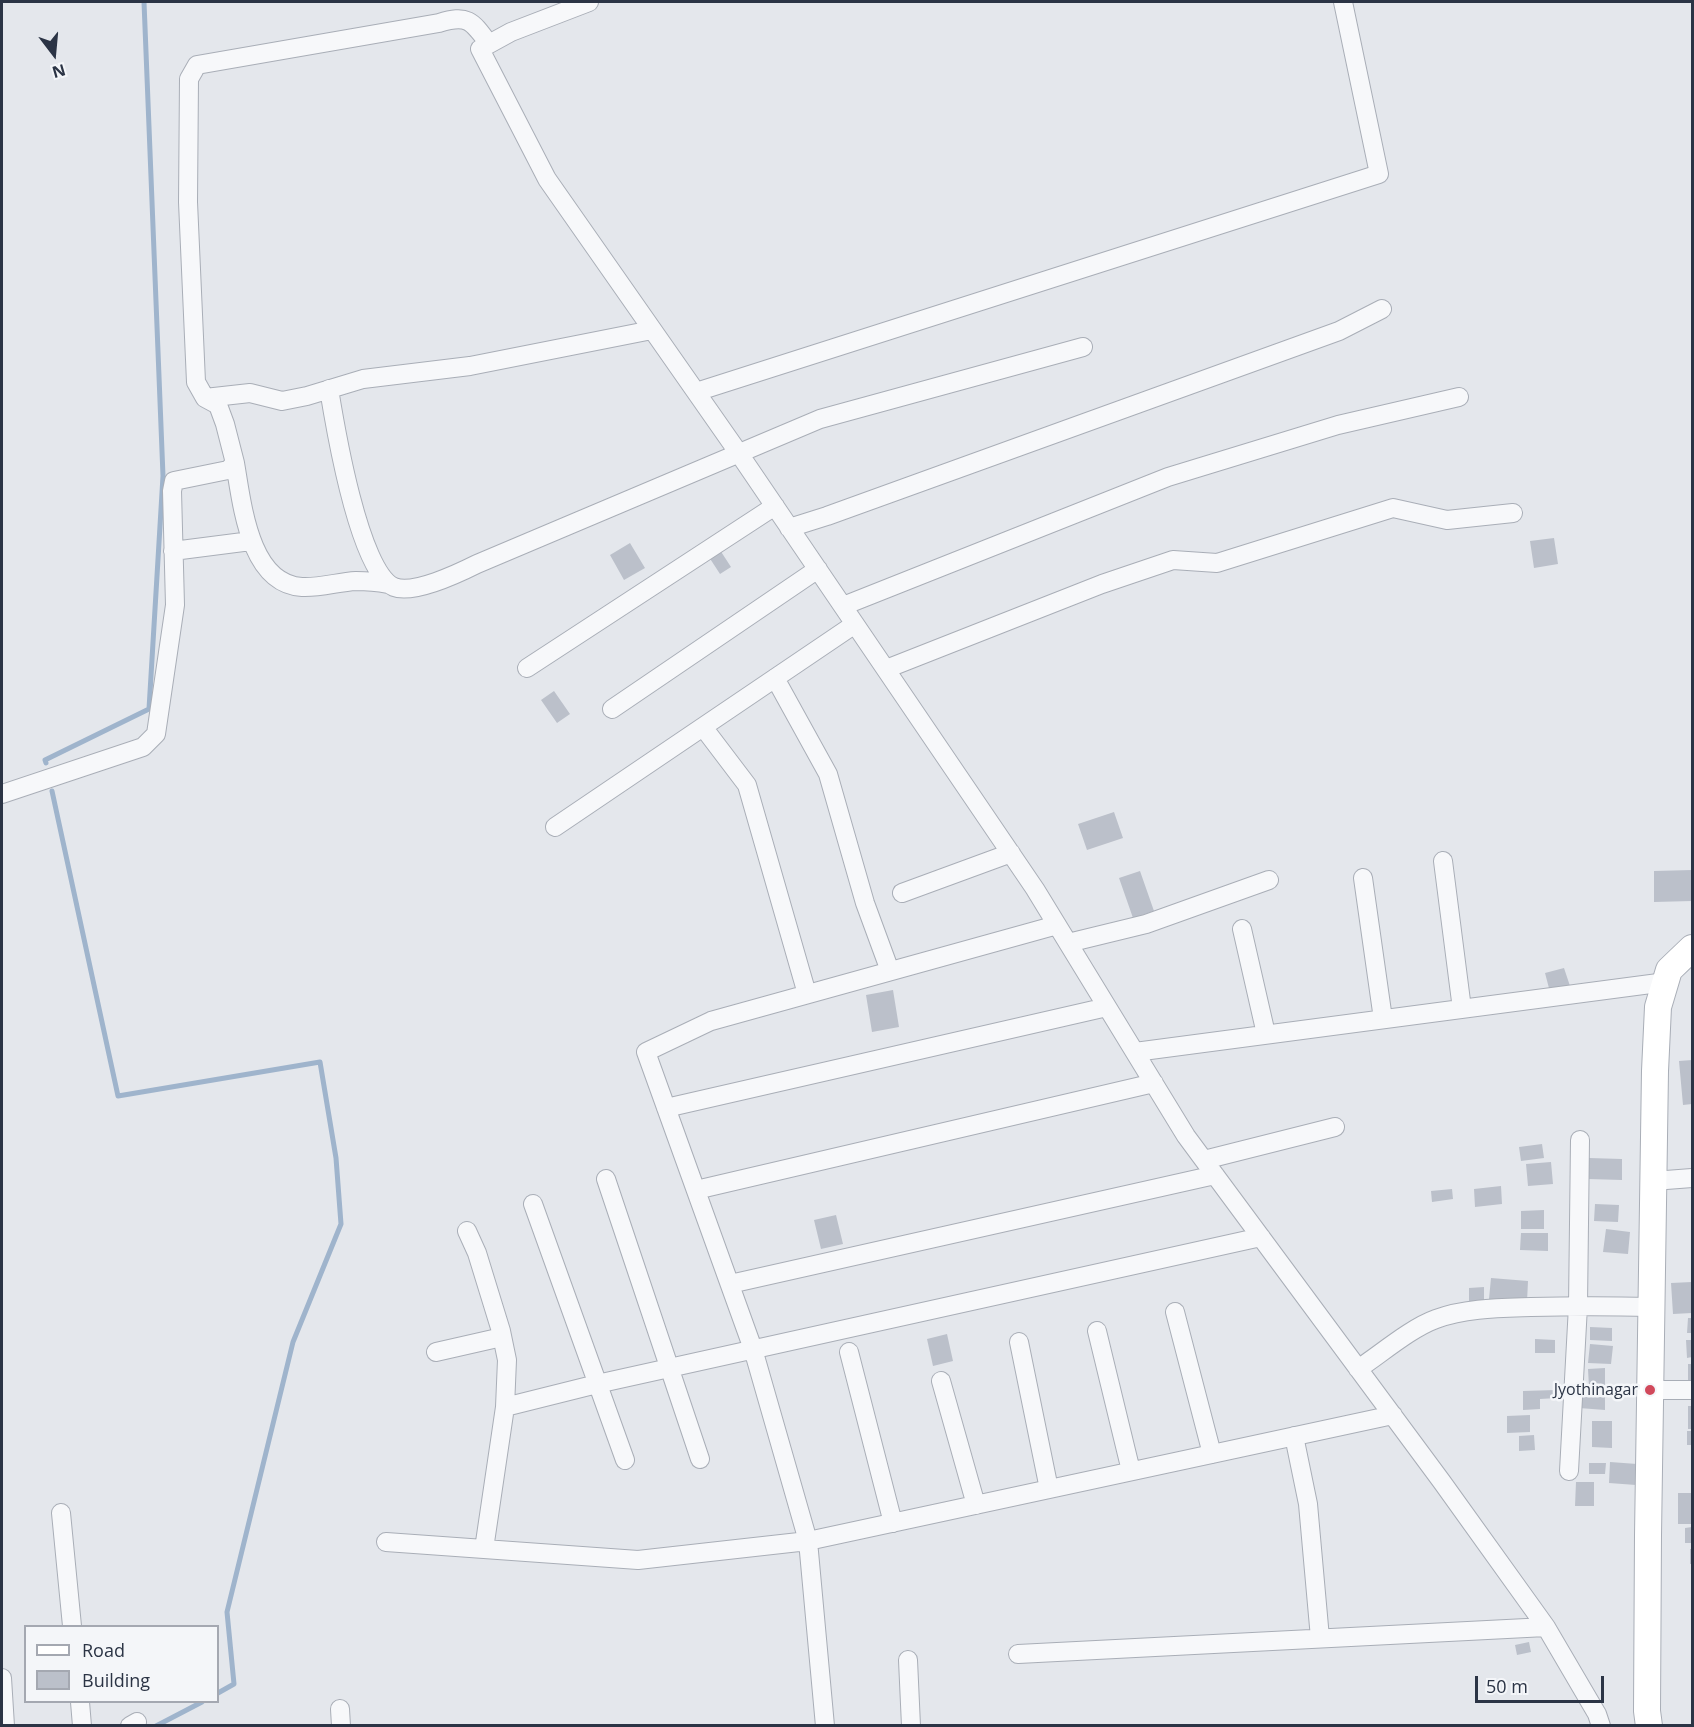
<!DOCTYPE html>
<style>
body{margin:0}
#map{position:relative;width:1694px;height:1727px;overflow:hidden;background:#e4e7ec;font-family:"Open Sans",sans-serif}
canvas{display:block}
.frame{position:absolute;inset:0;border:3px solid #2b3445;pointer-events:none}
.legend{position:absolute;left:24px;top:1625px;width:195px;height:78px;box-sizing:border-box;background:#f4f6f9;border:2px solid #a4a8b1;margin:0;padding:8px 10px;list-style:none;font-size:18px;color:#2b3445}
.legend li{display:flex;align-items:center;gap:12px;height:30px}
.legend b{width:30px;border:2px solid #a4a8b1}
.north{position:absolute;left:24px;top:24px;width:60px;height:60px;-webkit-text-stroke:4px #f4f6f9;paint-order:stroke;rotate:164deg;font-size:16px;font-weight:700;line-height:24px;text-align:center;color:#2b3445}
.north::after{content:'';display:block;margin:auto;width:21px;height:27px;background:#2b3445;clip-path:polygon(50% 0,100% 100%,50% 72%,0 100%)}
.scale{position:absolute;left:1475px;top:1676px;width:129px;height:27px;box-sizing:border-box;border:3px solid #2b3445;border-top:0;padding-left:8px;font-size:18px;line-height:21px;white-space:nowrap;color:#2b3445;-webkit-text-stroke:4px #f4f6f9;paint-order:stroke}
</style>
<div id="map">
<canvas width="1694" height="1727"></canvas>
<div class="frame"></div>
<ul class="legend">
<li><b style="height:8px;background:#fff"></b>Road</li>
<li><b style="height:16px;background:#bbc0ca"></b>Building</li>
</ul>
<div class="north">N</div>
<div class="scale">50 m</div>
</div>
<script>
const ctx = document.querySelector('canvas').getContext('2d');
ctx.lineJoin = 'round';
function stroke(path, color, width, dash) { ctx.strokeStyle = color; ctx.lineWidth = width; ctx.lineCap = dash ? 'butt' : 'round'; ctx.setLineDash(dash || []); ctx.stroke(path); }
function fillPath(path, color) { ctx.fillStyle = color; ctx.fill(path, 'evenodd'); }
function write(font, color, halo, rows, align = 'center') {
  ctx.font = font + ' "Open Sans",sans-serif'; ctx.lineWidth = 5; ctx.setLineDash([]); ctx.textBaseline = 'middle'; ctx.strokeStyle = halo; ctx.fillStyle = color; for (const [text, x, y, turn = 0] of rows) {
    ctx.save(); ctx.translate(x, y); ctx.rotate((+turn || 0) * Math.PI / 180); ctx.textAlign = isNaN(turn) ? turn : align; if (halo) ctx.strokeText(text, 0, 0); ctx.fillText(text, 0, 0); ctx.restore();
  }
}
stroke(new Path2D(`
 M46,763L45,760L149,709L163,476L144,2
 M52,791L118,1096L320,1062L336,1158L341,1224L293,1342L227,1612L234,1684L218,1693
 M156,1726L202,1702`), '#9fb4cc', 5);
fillPath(new Path2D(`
 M1554,538L1558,564L1534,568L1530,541Z
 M630,543L645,568L624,580L610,555Z
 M718,547L731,567L720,574L707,554Z
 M554,691L570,714L557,723L541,700Z
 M1114,812L1123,838L1087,850L1078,824Z
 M1692,870V901L1654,902V871Z
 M1140,871L1154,911L1133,918L1119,878Z
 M1564,968L1570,986L1550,992L1545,973Z
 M893,990L899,1027L872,1032L866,995Z
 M1692,1060V1104L1683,1105L1679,1061Z
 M1542,1144L1544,1158L1521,1161L1519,1147Z
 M1589,1158L1622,1159V1180L1588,1179Z
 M1551,1162L1553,1184L1528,1186L1526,1164Z
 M1501,1186L1502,1204L1475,1207L1474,1189Z
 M1452,1189L1453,1199L1432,1202L1431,1191Z
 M1595,1204L1619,1205L1618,1222L1594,1221Z
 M1544,1210V1229H1521V1211Z
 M836,1215L843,1244L821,1249L814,1220Z
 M1606,1229L1630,1232L1628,1254L1603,1252Z
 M1521,1233H1548V1251L1520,1250Z
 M1491,1278L1528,1281L1527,1302L1489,1299Z
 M1692,1282V1313L1673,1314L1671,1283Z
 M1484,1287V1302H1469V1288Z
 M1688,1318H1692V1333H1687Z
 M1590,1327L1612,1328V1341L1590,1340Z
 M947,1334L953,1361L933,1366L927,1339Z
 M1535,1339L1555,1340V1353H1535Z
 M1686,1340H1692V1357L1687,1358Z
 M1590,1344L1613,1346L1611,1364L1588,1363Z
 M1688,1364H1692V1384H1688Z
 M1605,1368V1387H1589L1588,1369Z
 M1556,1390L1557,1398L1540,1399V1409L1523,1410V1391Z
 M1580,1390L1605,1391V1410L1579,1408Z
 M1688,1406H1692V1429H1688Z
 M1530,1415V1432L1507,1433V1416Z
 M1592,1421H1612V1448L1592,1447Z
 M1687,1431H1692V1445H1687Z
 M1534,1435L1535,1450L1519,1451V1436Z
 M1610,1462L1637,1464L1636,1485L1609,1483Z
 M1589,1463H1606L1605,1474H1589Z
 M1576,1482H1594V1506H1575Z
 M1678,1493H1692V1524H1678Z
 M1692,1527V1543H1685V1528Z
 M1690,1549H1692V1564H1690Z
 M1529,1642L1531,1652L1517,1655L1515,1645Z`), '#bbc0ca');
const street = new Path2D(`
 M589,2L511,32L480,49L547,179L740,455L1035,889L1186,1136L1442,1482L1546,1627L1597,1714L1601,1726
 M329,389C335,426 359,572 394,587C413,595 459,573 477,564L820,419L1083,347
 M696,392L1379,174L1343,2
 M205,398L250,393L282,401L307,396L363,379L470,366L652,330
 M235,463C242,503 249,584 302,587C320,588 338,582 356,581C367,581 378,582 388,584
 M789,528L827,516L1339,331L1382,309
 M173,551L251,541
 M843,606L1168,477L1338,425L1459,397
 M527,668L775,506
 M886,669L1102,584L1173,560L1217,563L1393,508L1447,520L1513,513
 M775,678L828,774L865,903L890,971
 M612,709L818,569
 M703,727L747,785L807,994
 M2,794L143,747L156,734L175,605L172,491L174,481L228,470L235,463L225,424L218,405L205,398L196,382L188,202L189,79L197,65L439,23C468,14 472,21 489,44
 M555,827L855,624
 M1443,861L1462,1009
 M1363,878L1383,1019
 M902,893L1011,853
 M1242,929L1266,1034
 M1068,943L1146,924L1269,880
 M1135,1052L1666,982
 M666,1108L1107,1007
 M1204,1160L1335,1127
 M606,1179L700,1459
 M1653,1181L1692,1178
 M696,1190L1154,1083
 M533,1204L625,1460
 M467,1231L477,1253L501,1331L507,1360L505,1407L484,1549
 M730,1284L1215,1175
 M1175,1312L1212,1454
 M1097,1331L1131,1471
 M1019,1342L1049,1489
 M436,1352L502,1337
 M849,1352L893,1523
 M1358,1369C1382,1353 1411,1328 1436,1319C1465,1308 1500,1308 1531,1307C1571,1306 1611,1306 1651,1307
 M941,1381L976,1505
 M1650,1390H1692
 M505,1407L597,1384L1261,1237
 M1294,1436L1308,1504L1320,1638
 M1569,1471L1578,1306L1580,1140
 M61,1513L72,1626
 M386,1542L638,1560L808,1541L1393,1415
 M1018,1654L1546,1627
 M908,1660L911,1726
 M2,1678L5,1726
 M80,1702L82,1726
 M340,1709L341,1726
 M130,1726L137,1722
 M825,1726L808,1541L753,1349L646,1052L711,1021L1057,925`);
const secondary = new Path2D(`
 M1649,1726L1647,1711L1648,1535L1655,1071L1658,1007L1669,970L1692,948`);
stroke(street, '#a9aeb7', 20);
stroke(secondary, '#a9aeb7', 28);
stroke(street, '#f7f8fa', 18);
stroke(secondary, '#fff', 26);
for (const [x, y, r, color] of [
 [1650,1390,6,"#d1495b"]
]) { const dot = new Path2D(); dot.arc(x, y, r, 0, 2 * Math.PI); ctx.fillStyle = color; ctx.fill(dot); stroke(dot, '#f4f6f9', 2); }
write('16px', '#2b3445', '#f4f6f9', [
 ["Jyothinagar",1638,1390]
], 'right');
</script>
